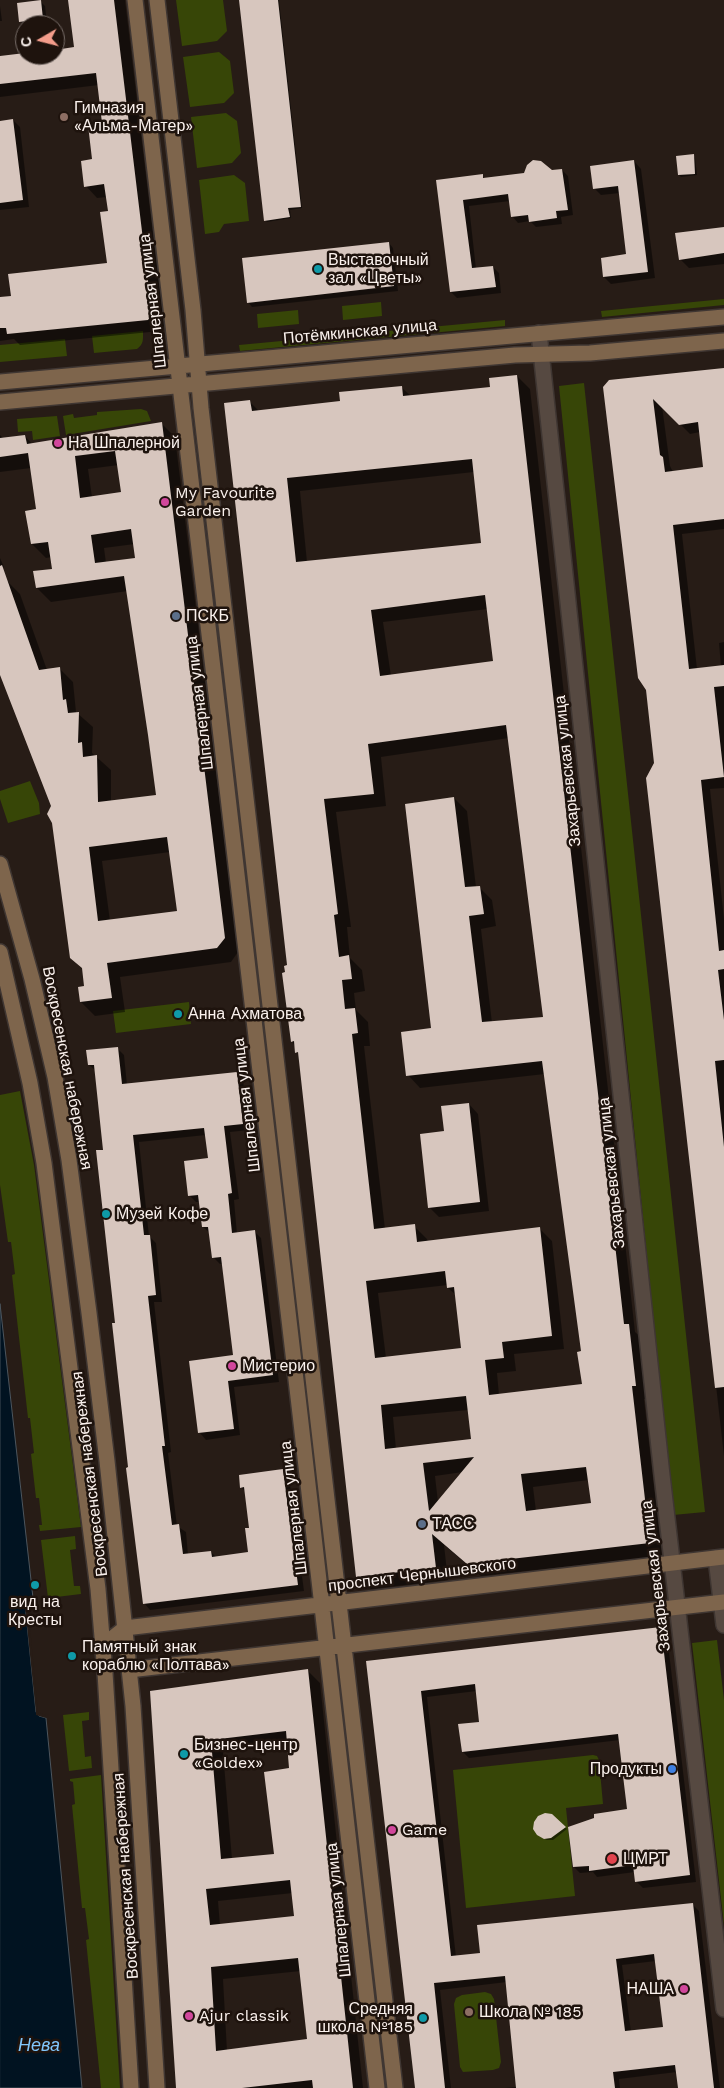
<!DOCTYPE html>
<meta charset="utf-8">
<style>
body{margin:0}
#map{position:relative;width:724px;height:2088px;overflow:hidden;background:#271c16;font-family:"Work Sans",sans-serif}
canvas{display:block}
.north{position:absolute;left:15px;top:15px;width:50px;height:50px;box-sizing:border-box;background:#1e130d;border:1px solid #766c67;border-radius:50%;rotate:262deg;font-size:14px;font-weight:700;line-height:20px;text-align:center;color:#faf1ed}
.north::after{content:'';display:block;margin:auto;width:18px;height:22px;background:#f49d8b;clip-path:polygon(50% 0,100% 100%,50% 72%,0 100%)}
</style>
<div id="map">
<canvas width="724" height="2088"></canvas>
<div class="north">С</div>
</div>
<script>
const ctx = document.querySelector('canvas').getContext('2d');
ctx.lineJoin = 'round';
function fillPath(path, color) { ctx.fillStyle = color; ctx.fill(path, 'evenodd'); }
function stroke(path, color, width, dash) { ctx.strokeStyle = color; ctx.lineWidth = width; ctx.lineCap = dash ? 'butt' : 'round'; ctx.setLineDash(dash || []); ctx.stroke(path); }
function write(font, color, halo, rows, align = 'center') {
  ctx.font = font + ' "Work Sans",sans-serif'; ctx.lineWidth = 5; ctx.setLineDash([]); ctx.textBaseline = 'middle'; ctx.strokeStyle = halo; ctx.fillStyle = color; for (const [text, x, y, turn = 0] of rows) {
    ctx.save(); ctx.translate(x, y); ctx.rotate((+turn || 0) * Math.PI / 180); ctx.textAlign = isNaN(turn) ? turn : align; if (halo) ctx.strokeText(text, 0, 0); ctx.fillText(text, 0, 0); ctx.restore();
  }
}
fillPath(new Path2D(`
 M176,0H223L227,31L217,41L182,46Z
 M219,52L230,61L234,93L224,103L190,107L183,57Z
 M226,113L237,121L241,153L232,163L197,168L191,117Z
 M234,175L245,183L249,221L224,224L219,232L205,234L199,180Z
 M724,299V305L602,317L601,311Z
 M381,302L382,316L343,320L342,306Z
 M298,310L299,324L258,328L257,314Z
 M505,320V326L240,351L239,345Z
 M143,331C143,339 144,344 137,349L94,353L92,336Z
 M65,339L67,356L0,362V345Z
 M584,383L705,1512L673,1515L559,386Z
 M141,409L147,411L151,421L66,435L63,416L73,414L74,418L97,415V412Z
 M57,416L60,436L33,440L32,431L18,432L17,419Z
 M30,781L39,803L40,814L8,823L0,799V791Z
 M189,1002L191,1024L116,1033L113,1011Z
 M20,1091L34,1165L81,1527L40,1531L39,1525H42L39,1498H36L31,1454L34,1453L30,1418H28L12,1275L15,1274L11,1242H8L0,1185V1095Z
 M75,1536L76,1549L70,1550L74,1586H80L81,1594L48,1598L41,1540Z
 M717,1640L724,1700V1925L692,1643Z
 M89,1712V1720L82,1721L85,1757L91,1756L92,1768L69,1771L63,1715Z
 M593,1755L597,1756L599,1760L603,1804L566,1808L575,1896L466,1908L453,1770Z
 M101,1775L120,2088H101L86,1940L89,1939L85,1908H82L72,1805L75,1804L73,1782L70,1781V1779Z
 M485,1992L491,1994L494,1999L501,2062L499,2068L493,2070L463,2072L460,2067L454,2004L456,1998L462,1995Z`), '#374607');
const water = new Path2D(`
 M0,1304L33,1598L25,1604L36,1712L39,1716L46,1718L82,2088H0Z`);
fillPath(water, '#011321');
stroke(water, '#4c565e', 1);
fillPath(new Path2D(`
 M33,1598V1601L28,1606L38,1712L45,1715L46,1718L36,1715V1712L25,1606Z`), '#271c16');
fillPath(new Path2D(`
 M70,0H125L164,326L160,331L20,345L14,339L0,341V298L12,297L108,264L109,212L107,197L97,198L86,186L104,124L99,85L0,97V57L25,54L55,55V51L75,48Z
 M241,0H279L302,208L290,210L291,218L267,222L265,220Z
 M40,1L45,6L47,23L25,26L21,22L18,4Z
 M0,6L2,21H0Z
 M13,120L20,127L29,207L0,210V122Z
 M693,156L695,158L697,175L681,177L679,175Z
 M634,161L641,169L655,278L611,284L604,277L628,255L620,193L601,195L594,188Z
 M562,170L568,176L573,215L561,217L562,224L536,227L530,221L518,223L512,216L510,201L469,206L476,269L493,267L499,273L501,293L457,298L451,292L437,181L482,176L486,179Z
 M724,228V264L689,268L680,259Z
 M389,243L393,248L398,291L252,307L248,302Z
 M724,370V529L682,534L697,669L721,667L719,643L724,642V788L710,789L724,919V1456L647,778L656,763L604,387ZM662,406L690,434L700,432L704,469L673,472L670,466Z
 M517,376L530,389L635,1332L642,1338L648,1399H644L662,1556L481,1576L444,1545L448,1580L371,1589L358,1576L300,1055L292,1041L249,401L259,411L341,402L401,387L411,396L492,388ZM474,472L482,544L307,562L300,491ZM488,609L495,662L391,676L383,622ZM509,738L544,1018L492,1023L481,929L496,926L492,900L479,887H476L467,811L454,798L432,1029L408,1075L420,1088L545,1074L582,1353L583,1385L499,1395L497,1373L516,1371L514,1354L564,1349L552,1241L539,1228L428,1242L427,1239L414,1226L385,1229L364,1046H370L368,1022L356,1010L354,993L365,991L362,970L350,958L347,927H351L336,812L386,806L381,757ZM448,1285V1288L457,1296L463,1350L386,1358L378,1293ZM469,1410L473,1440L396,1449L393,1417ZM463,1472L438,1502L435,1476ZM589,1480L592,1504L536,1511L533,1487Z
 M161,423L175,437L238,952L231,962L120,977L125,1012L95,1016L81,1002L80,988L86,987L52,806L0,672V558L4,567L1,568L6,580L20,594L47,670L59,668L73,682L76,712L93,727L92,753L111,770V802L157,796L128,591L51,602L37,588L54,570L52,557L46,558L32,544L37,510L31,468L0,472V435L4,439L25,436L32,444ZM119,465L122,493L92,497L88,469ZM135,544L137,559L106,563L104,548ZM170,852L178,912L110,921L102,861Z
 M117,1048L124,1055L127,1085L237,1073L243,1080L249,1130L230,1132L239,1199L234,1200L237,1234L255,1232L261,1238L279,1382L234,1387L240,1435L206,1440L200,1433L190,1362L235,1356L223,1264H220L214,1258L211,1234L203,1227L200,1202H196L190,1196L209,1160L206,1135L139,1142L149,1236L156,1243L162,1302H154L171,1452L168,1453L177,1526L186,1532L188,1555L211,1552L216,1557L249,1553L251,1529L246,1492L241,1487L283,1470L289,1477L304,1591L150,1610L144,1603L116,1324L104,1151L96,1071L89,1065Z
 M469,1104L478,1114L489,1211L439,1217L429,1207L445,1132Z
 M661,1628L667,1635L696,1882L643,1888L636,1881L635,1872L597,1877L593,1872L580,1873L574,1867L628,1810L620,1740L469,1758L463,1752L480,1723L477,1691L427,1697L456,1957L482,1954L692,1904L699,1911L720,2088H679L677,2072L619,2079L620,2088H505L517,2087L507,1982L440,1990L451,2088H416L368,1662ZM656,1961L664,2028L631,2032L622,1965Z
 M308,1671L320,1683L363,2088H177L151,1692ZM288,1744L290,1769L275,1855L232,1859L223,1752ZM293,1893L296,1917L220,1925L218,1901ZM301,1971L308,2040L227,2051L223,1979Z
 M552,1815L567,1829L553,1840H547L541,1837Z`), '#0007');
fillPath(new Path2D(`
 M41,0L43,19L19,22L17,3Z
 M68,0H114L152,314L148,320L7,334L6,328H0V297L11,296L8,274L107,263L100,212L108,211L104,184L84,187L81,161L92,159L88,125L102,123L96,73L0,84V56L25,53V55H55V50L74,47Z
 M239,0H278L301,207L288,208L290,217L264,221Z
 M13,119L23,200L0,203V121Z
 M694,154L695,174L678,175L676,156Z
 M533,160L541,161L552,170L562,169L568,210L556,211L557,218L529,222L528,215L511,217L508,194L463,200L472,268L493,266L496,287L450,292L436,180L483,174V178L524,173L527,165Z
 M634,160L648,272L603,277L601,258L626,254L618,186L593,189L590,166Z
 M724,227V253L679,260L675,233Z
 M389,242L394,286L247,303L242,258Z
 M724,368V519L673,525L689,669L724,665V686L714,687L724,777L701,780L719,951L724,950V969L718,970L724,1020V1060L715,1061L724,1147V1387L715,1388L646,778L654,763L646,690L638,678L603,387L609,380ZM653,399L679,425L698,422L703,467L665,472L663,457L660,455Z
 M517,375L624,1324H629L636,1386H632L650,1543L467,1564L432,1534L436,1568L356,1577L298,1052L295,1053L294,1041L291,1042L282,973L285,972L284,966L287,965L224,403L250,400L252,411L340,401L339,392L402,386L403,396L490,387L489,378ZM472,459L481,543L296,562L287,478ZM485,595L493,661L380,676L371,610ZM506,725L543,1017L482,1022L469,916L484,914L480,886L465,887L454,797L405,804L431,1028L401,1032L406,1076L542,1061L581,1351L577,1352L582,1384L489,1395L485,1360L504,1358L502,1342L552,1336L540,1227L417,1242L415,1224L374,1229L352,1034L358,1033L355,1008L345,1009L342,980L352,979L349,955L339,957L334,915L338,914L324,799L374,794L368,744ZM445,1271L447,1288L454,1287L461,1348L375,1358L366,1281ZM466,1396L471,1439L385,1449L381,1405ZM474,1457L430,1510L429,1511L423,1463ZM586,1467L591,1503L526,1511L521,1474Z
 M162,422L225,938L217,948L107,963L112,998L80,1002L78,987L84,986L82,968L70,958L52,823L47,814L51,806L0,675V566L2,565L39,670L60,667L63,700L66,699L68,713L79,712L78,743L82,742L83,757L97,755L98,802L156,795L148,735L124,576L36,588L33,571L52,569L48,542L31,544L25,511L36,509L28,453L0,457V438L25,435L27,444ZM115,451L121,492L80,498L75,456ZM131,529L135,558L95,563L91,535ZM167,837L177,911L98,921L89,847Z
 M118,1047L122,1084L237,1072L243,1124L224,1126L232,1193L228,1194L232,1233L255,1230L273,1375L228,1381L234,1429L198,1433L189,1361L233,1355L221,1257L212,1258L208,1227H202L198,1195L188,1196L184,1161L208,1158L204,1128L133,1135L144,1235H150L156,1295L148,1296L165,1446H162L172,1525L179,1524L183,1554L211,1551L212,1557L248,1552L245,1528H249L244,1487L240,1488L239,1475L283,1469L298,1585L143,1604L126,1468L128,1467L112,1323H115L96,1150H103L94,1065H88L86,1050Z
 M469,1103L480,1202L428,1208L420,1134L444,1131L441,1106Z
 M661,1627L690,1875L635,1882L633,1865L589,1871V1866L573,1867L568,1827L594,1818V1814L627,1809L618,1734L462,1752L458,1724L479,1722L475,1684L421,1691L451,1956L480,1953L477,1925L693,1903L714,2088H678L675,2065L613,2072L615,2088H516L505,1976L434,1983L445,2088H415L366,1661ZM654,1954L663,2027L625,2031L616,1959Z
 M308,1669L353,2088H313L312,2080L242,2088H176L150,1691ZM286,1731L289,1768L264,1772L274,1854L221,1859L211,1740ZM290,1880L294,1916L210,1925L206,1889ZM298,1958L307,2039L216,2051L211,1967Z
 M545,1813L552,1814L566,1827L551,1838L544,1839L537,1835L533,1829L534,1822L538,1816Z`), '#d7c6be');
const street = new Path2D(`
 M539,333L662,1475L724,2009
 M716,1558L724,1625`);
const secondary = new Path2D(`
 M135,0L300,1414L377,2088
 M157,0L193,310L201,408L395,2088
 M0,382L724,317
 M0,402L515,355L590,353L724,341
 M0,864L32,979L55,1077L69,1160L89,1313L107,1461L133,1706L157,2088
 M0,952L30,1083L44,1163L98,1589L105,1673L131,2088
 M104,1650L110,1640L125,1628L724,1557
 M129,1670L724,1602`);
stroke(street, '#3f3632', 18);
stroke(secondary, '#3f3632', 18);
stroke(street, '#564941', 15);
stroke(secondary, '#7e654c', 15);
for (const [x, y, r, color] of [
 [64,117,5,"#8d6e63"],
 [318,269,5,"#0f9aa8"],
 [58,443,5,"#d1479c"],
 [165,502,5,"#d1479c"],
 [176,616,5,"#5c6f8a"],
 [178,1014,5,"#0f9aa8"],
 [106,1214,5,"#0f9aa8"],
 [232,1366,5,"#d1479c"],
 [422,1524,5,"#5c6f8a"],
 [35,1585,5,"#0f9aa8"],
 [72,1656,5,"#0f9aa8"],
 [184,1754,5,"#0f9aa8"],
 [672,1769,5,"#3f7fe0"],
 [392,1830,5,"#d1479c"],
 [612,1859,6,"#e0444e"],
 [684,1989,5,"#d1479c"],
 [469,2012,5,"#8d6e63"],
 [189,2016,5,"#d1479c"],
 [423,2018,5,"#0f9aa8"]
]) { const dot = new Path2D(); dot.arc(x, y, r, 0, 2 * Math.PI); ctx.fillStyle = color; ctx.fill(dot); stroke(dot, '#1e130d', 2); }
write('16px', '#faf1ed', '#1e130d', [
 ["Гимназия",74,108],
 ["«Альма-Матер»",74,126],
 ["Выставочный",328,260],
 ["зал «Цветы»",328,278],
 ["На Шпалерной",68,443],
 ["My Favourite",175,493],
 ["Garden",175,511],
 ["ПСКБ",186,616],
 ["Анна Ахматова",188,1014],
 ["Музей Кофе",116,1214],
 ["Мистерио",242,1366],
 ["ТАСС",432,1524],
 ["вид на",35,1602,"center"],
 ["Кресты",35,1620,"center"],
 ["Памятный знак",82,1647],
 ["кораблю «Полтава»",82,1665],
 ["Бизнес-центр",194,1745],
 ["«Goldex»",194,1763],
 ["Продукты",662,1769,"right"],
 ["Game",402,1830],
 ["ЦМРТ",623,1859],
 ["НАША",674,1989,"right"],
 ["Средняя",413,2009,"right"],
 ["школа №185",413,2027,"right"],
 ["Школа № 185",479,2012],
 ["Ajur classik",199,2016]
], 'left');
write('16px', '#faf1ed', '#1e130d', [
 ["Шпалерная улица",153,301,-97],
 ["Потёмкинская улица",360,332,-5],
 ["Шпалерная улица",200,703,-97],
 ["Захарьевская улица",568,771,-96],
 ["Воскресенская набережная",67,1068,79],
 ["Шпалерная улица",247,1105,-97],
 ["Захарьевская улица",612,1173,-96],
 ["Воскресенская набережная",90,1474,-97],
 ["Шпалерная улица",294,1508,-97],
 ["проспект Чернышевского",422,1575,-7],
 ["Захарьевская улица",656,1576,-97],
 ["Воскресенская набережная",126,1876,-94],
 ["Шпалерная улица",339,1910,-96]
]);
write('italic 18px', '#81c6fb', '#1e130d', [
 ["Нева",39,2046]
]);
</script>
